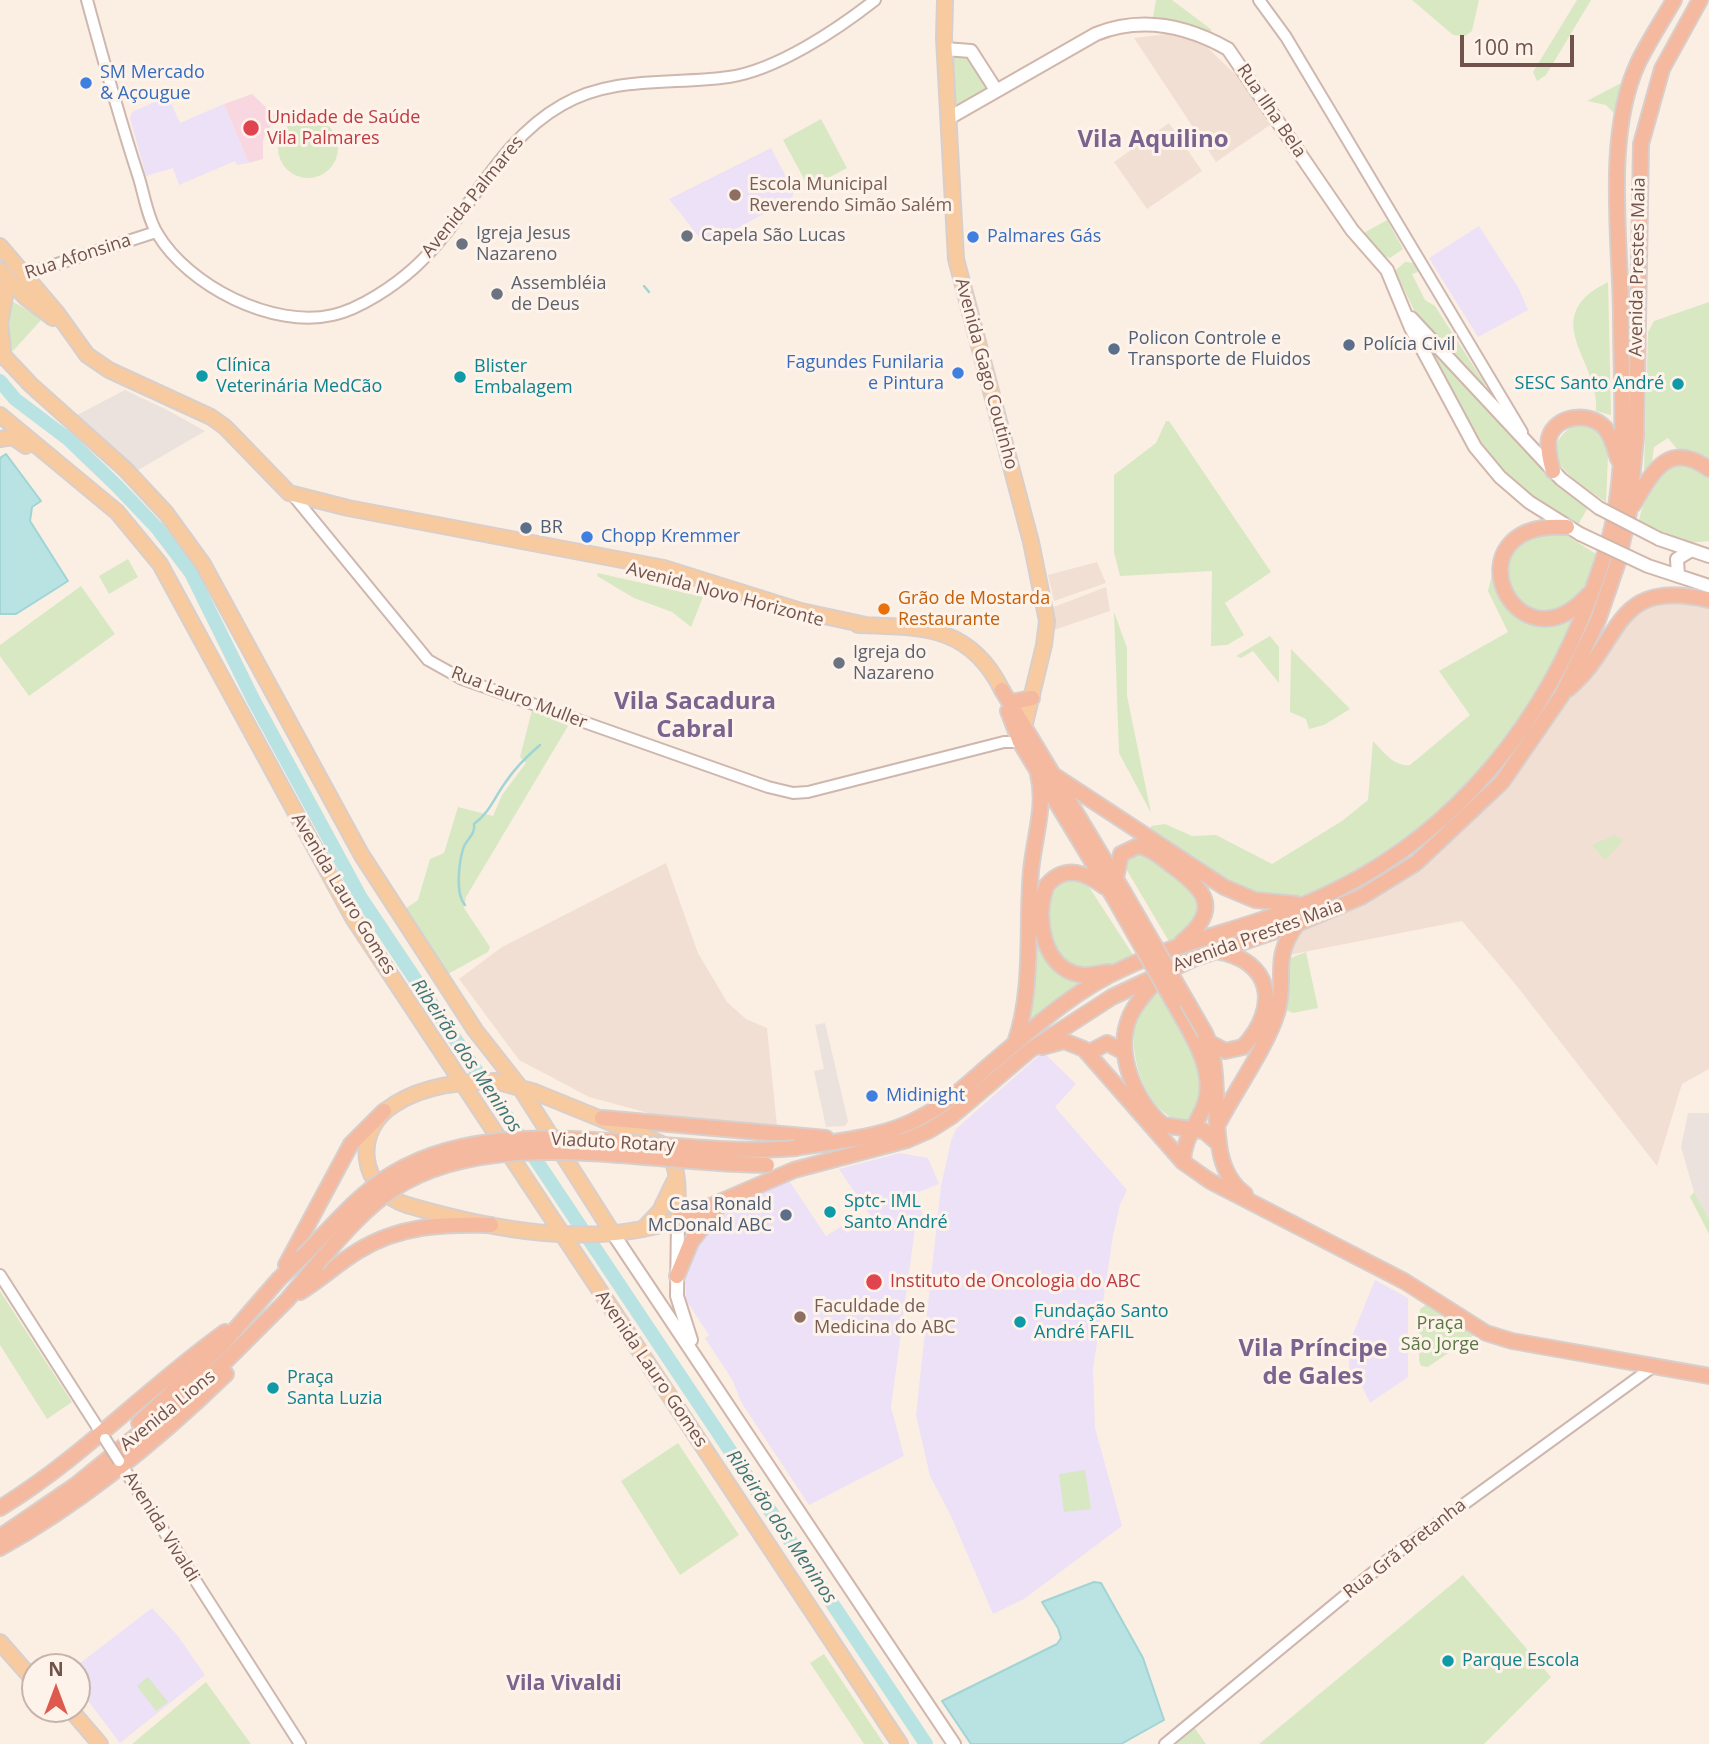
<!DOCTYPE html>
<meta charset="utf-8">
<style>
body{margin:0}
#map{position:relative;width:1709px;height:1744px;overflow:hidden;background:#fbefe4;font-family:"Open Sans",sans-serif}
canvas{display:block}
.north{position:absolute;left:21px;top:1653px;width:70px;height:70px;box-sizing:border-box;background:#fef3ea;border:2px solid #c6b3aa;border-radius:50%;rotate:0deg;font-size:19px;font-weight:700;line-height:28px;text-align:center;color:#72534b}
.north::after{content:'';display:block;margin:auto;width:24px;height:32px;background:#df5a4e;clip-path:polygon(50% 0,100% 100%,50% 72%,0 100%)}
.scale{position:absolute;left:1460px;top:35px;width:114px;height:32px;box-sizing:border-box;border:4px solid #72534b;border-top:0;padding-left:9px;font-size:21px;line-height:24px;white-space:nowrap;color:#72534b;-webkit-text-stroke:5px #fef3ea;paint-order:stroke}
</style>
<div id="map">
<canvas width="1709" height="1744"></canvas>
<div class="north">N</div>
<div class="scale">100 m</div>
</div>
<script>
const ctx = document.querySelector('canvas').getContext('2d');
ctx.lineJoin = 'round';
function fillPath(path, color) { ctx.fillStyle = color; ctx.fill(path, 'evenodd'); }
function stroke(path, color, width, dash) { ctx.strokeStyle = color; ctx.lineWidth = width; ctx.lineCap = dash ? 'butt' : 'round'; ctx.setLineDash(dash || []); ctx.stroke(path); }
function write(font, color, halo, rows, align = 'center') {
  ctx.font = font + ' "Open Sans",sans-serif'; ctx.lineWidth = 6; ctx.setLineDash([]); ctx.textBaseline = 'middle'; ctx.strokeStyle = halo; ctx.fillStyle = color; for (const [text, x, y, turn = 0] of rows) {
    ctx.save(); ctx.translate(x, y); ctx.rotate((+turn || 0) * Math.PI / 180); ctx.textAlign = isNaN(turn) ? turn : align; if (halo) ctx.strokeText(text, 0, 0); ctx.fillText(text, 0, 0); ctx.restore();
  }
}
fillPath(new Path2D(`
 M1175,33L1207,47L1240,79L1270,125L1216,162L1134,38Z
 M1169,123L1202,171L1147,209L1114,162Z
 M1097,562L1106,583L1054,601L1048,575Z
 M1106,587L1110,611L1054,630L1051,608Z
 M1677,601L1709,606V1069L1682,1084L1657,1166L1516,985L1462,921L1289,955L1296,936L1304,928L1367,899L1472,818L1630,616L1655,603Z
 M666,863L698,953L727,1002L746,1019L767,1028L777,1126L663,1117L589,1097L519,1060L459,979L502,947Z`), '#f2dfd3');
fillPath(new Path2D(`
 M125,390L167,410L205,431L135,472L77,415Z
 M825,1023L848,1121L845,1126L826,1127L814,1071L824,1069L815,1025Z
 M1688,1113H1709V1219L1694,1192L1681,1147Z`), '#ebe2de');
fillPath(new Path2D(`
 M168,96L180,123L224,104L249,163L237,165L235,161L179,185L173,168L146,176L130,118L132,112Z
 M771,148L794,192L792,198L711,243L703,242L669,199Z
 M1479,226L1518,287L1528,310L1478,337L1429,258Z
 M1043,1052L1076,1084L1055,1107L1127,1190L1120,1205L1113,1235L1093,1369L1095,1428L1122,1526L1024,1599L993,1614L951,1516L930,1476L916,1415L941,1186L951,1141L956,1129Z
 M900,1153L928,1158L939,1184L916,1193L923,1216L915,1228L891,1407L904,1456L809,1505L741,1402L733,1381L705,1338L709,1335L686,1300V1273L695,1247L719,1215L755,1192L788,1179L826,1236L842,1226L847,1233L871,1217L839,1169Z
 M1375,1280L1408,1298V1377L1370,1403L1355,1371L1349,1372V1344Z
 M152,1608L178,1636L205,1675L120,1743L77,1686V1667H75Z`), '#ece1f7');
fillPath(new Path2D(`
 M252,94L276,117L263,139V159L249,163L224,104Z`), '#f8d7e0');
fillPath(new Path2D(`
 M1156,0H1172L1212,30L1207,32L1177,22L1156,20L1153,17Z
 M1412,0H1479L1472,31L1465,36L1453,35Z
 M1577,0H1591L1546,75L1537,81L1533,72Z
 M951,55H969L989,90L961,105L954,104Z
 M1623,82L1615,114L1606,105L1587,101Z
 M278 148a30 30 0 1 1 60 0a30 30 0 1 1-60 0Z
 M821,119L847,168L809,188L783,140Z
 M1387,220L1403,249L1390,258L1383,256L1362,234Z
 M1405,262L1414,263L1418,272L1412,274L1425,300L1435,306L1485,384L1483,387L1416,314L1395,271Z
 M1608,282L1611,415L1596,411C1601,362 1535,318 1608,282Z
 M12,301L42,319L13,351L5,325Z
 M1709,302V460L1692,450L1677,449L1668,438L1654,447L1652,462L1644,471L1648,332L1654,321Z
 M1435,352L1549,474L1587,509L1578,525C1503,492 1466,425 1433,354Z
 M1166,421H1169L1271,572L1225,603L1244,635L1227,645L1211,646L1212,571L1120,576L1114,552V475L1156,443Z
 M1574,425H1589L1602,432L1608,456L1606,502C1580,483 1528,456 1574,425Z
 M1678,464L1688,465L1709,477V541L1688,543L1639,521C1644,498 1654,472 1678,464Z
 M1553,530L1566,535L1596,554C1570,664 1476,593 1515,548C1518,545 1522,538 1526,536C1533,532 1545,532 1553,530Z
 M128,559L138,577L109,594L99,576Z
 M598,573L703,597L691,627L672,612L634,598L597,576Z
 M1492,575C1494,597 1513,624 1538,623C1551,623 1568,613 1580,608C1567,638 1554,667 1537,694C1490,770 1361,916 1262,896C1222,889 1184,855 1151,834V826L1165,824L1192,836L1216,835L1272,864L1342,821L1368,800L1373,741C1384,752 1394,767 1410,765L1470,715L1439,671L1508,632L1488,591Z
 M81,586L115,634L29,696L0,656V645Z
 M1114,612L1127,648V696L1151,813L1119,753Z
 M1270,636L1279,647V683L1253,651L1241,658L1236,656Z
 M1291,649L1350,709L1324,725L1309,729L1306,719L1290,712Z
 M532,710L561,720L568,726L466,897L464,908L490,947L488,952L446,975L405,909L418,900L430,859L444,853L458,807L493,816L502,795L526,763L520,757Z
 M1615,835L1623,841L1605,860L1592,845Z
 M1137,851L1146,852L1192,884L1201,910L1188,934L1170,943L1125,867L1129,856Z
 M1082,876L1135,958C1118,964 1089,976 1071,967C1047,955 1035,904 1056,884C1063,878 1074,877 1082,876Z
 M1038,938L1088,983L1029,1024L1034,939Z
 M1306,952L1318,1008L1293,1013L1284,1009L1288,959Z
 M1160,990L1202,1065L1204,1084L1194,1116L1184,1122C1148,1115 1131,1064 1134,1030C1135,1014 1149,1000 1160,990Z
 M1694,1192L1709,1219V1234L1690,1197Z
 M0,1291L72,1402L47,1419L0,1345Z
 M1427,1304L1473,1329L1474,1335L1428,1367L1421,1366L1419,1360L1420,1309Z
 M678,1443L739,1535L680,1575L621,1481Z
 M1085,1470L1091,1509L1064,1512L1059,1474Z
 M1463,1575L1551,1677L1484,1744H1259Z
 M824,1654L884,1744H864L810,1663Z
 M148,1677L168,1702L156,1711L137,1686Z
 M206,1682L251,1744H132Z
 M1194,1727L1206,1744H1174Z`), '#d7e8c3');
const water = new Path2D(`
 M6,454L41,501L32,507L30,521L68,581L16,614H0V458Z
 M1094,1582L1101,1583L1143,1658L1164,1720L1121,1744H971L942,1701L1057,1644L1061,1638L1058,1628L1042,1602Z`);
fillPath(water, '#b9e3e3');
stroke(water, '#a0d4d5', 2);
stroke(new Path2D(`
 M644,286L649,292
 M465,905C455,894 459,863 463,849C466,839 476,835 474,824C490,812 494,798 505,783C515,768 527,756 540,745`), '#a0d4d5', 2.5);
stroke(new Path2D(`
 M0,381L15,399L68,439L117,486L157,528L191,573L253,699L361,898L926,1744`), '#b9e3e3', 14);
const tertiary = new Path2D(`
 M87,0C103,59 119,117 138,175C144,193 147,217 157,233C188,286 273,329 333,315C360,309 394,286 414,268C469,218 495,143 562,105C613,75 673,85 729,77C777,70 838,29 875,0
 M1259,0L1286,37L1522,432
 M23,275L156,232
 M292,494L428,660L462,679L768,787L793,793L808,792L1004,742H1020
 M0,1275L105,1439
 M119,1461L300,1744
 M1165,1744L1394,1555L1654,1366`);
const secondary = new Path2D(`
 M945,49L971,51L996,90
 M949,118L1096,34C1141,16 1187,26 1228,49L1352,230L1387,270L1411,328L1475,447L1500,477L1529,502L1580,534
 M1411,318L1561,479L1599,508
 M1659,539L1709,556
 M1648,566L1709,586
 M1678,576L1677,559L1690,551
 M678,1220L677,1296L691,1340
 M612,1232L954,1744`);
const primary = new Path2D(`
 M945,0L944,38L956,259L1031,542L1047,621L1044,645L1022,736
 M0,246L57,313L87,355L109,370L211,417L225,427L289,493L348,508L664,568L801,611L866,625
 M0,270L25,297L53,318
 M0,352L31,385L125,469L166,513L203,564L361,854L475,1030L519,1086L612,1232
 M4,358L0,324L8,280
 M0,415L117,512L160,564L353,918L900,1744
 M0,439L13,437L26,446
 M858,625C922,627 970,625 1002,690
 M495,1081L535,1092L660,1143C682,1162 677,1193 678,1220C590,1249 493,1230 407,1205C359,1190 352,1130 395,1104C425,1085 460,1082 495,1081Z
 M645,1227L660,1211L674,1182
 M0,1642L35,1682
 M70,1709L100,1744`);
const trunk = new Path2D(`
 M1553,471C1550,461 1547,449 1549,438C1555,415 1590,411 1605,428C1612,437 1615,449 1618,459
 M1633,505C1652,473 1668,439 1709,469
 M1567,527C1444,520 1515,678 1589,594
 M1568,689C1623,644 1611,576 1709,600
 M1002,690L1123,891
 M1011,702L1032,698
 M1008,711L1020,742L1113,896
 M1055,776L1224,887L1255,900L1297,904
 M1116,878L1121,854L1138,846C1151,848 1161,857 1171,865C1206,890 1222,909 1182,942
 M1105,887C1086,873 1066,864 1047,885C1034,915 1042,970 1082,975C1090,976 1100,973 1109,972
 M1160,977C1149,989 1137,1001 1130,1016C1114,1053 1135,1101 1163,1125L1204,1131L1219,1144
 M1174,1003C1191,1034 1220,1074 1202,1111C1194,1128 1183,1142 1183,1162
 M1205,1033C1229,1081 1199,1161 1245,1194
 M1015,1043C1034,989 1026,927 1031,871C1034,838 1046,806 1038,774
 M1210,1043L1225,1051L1243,1047C1280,1008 1273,960 1216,951
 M1042,1047L1064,1041L1084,1049L1183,1162L1210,1181L1404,1281L1486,1333L1512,1341L1709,1376
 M1088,1053L1107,1043L1124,1052
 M602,1118L826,1138
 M1218,1124C1234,1093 1268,1044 1277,1013C1288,977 1270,961 1297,924
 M795,1148C837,1141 884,1138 921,1117C945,1105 966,1086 986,1068C1029,1032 1072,991 1124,968C1193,936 1270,924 1338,889C1459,829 1545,720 1591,594C1602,563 1613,534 1617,500C1626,439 1621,376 1621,313C1620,237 1605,134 1638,63C1648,42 1662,21 1674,0
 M678,1220L794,1170L907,1140L930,1130L952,1116L1030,1050L1112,997L1193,959L1297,924L1361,897L1416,863L1502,782L1562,695L1598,620L1618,562L1629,512L1636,437L1641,144L1662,69L1700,0
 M286,1265L351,1144L384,1111
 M677,1276L691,1242L721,1203
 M300,1292C320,1280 338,1263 358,1251C400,1225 443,1224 491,1225
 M139,1423L220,1347L279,1279L302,1257
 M0,1508C82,1458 147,1388 225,1332
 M0,1537L76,1485L217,1370L287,1300L317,1264
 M0,1548C84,1501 157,1441 226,1374`);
stroke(tertiary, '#ceb7ae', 14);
stroke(secondary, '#d1b6ab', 16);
stroke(primary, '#d8cfcd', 18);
stroke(trunk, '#d8cfcd', 18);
stroke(tertiary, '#fff', 10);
stroke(secondary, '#fff', 12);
stroke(primary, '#f7ca9f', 14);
stroke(trunk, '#f4b99e', 14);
const tertiaryBridge = new Path2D(`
 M105,1439L119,1461`);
const secondaryBridge = new Path2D(`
 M1599,508L1659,539
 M1580,534L1648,566`);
const trunkBridge = new Path2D(`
 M1123,891L1205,1033
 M1113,896L1174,1003
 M302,1257C331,1228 357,1195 392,1174C505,1105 669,1160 795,1148
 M317,1264C340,1238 363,1210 392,1190C492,1123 652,1165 767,1165`);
stroke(tertiaryBridge, '#ceb7ae', 14, []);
stroke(secondaryBridge, '#d1b6ab', 16, []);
stroke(trunkBridge, '#d8cfcd', 18, []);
stroke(tertiaryBridge, '#fff', 10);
stroke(secondaryBridge, '#fff', 12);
stroke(trunkBridge, '#f4b99e', 14);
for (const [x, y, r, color] of [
 [86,83,7,"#3f7fe0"],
 [251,128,9,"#e0444e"],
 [735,195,7,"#8d6e63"],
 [687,236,7,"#6b7280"],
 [973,237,7,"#3f7fe0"],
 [462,244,7,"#6b7280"],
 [497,294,7,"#6b7280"],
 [1349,345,7,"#5c6f8a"],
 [1114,349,7,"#5c6f8a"],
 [958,373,7,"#3f7fe0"],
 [202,376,7,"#0f9aa8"],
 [460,377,7,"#0f9aa8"],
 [1678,384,7,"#0f9aa8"],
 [526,528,7,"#5c6f8a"],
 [587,537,7,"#3f7fe0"],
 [884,609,7,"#e8710a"],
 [839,663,7,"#6b7280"],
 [872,1096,7,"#3f7fe0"],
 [830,1212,7,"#0f9aa8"],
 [786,1215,7,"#5c6f8a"],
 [874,1282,9,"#e0444e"],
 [800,1317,7,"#8d6e63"],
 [1020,1322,7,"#0f9aa8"],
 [273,1388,7,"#0f9aa8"],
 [1448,1661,7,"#0f9aa8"]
]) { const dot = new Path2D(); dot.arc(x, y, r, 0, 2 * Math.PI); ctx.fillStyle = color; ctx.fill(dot); stroke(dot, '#fef3ea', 2.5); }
write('18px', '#366cbe', '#fef3ea', [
 ["SM Mercado",100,73],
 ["& Açougue",100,94],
 ["Palmares Gás",987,237],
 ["Fagundes Funilaria",944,363,"right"],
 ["e Pintura",944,384,"right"],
 ["Chopp Kremmer",601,537],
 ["Midinight",886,1096]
], 'left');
write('18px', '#72534b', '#fef3ea', [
 ["Rua Ilha Bela",1271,111,56],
 ["Avenida Palmares",473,197,-51],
 ["Rua Afonsina",78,257,-18],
 ["Avenida Prestes Maia",1638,267,-89],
 ["Avenida Gago Coutinho",986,374,75],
 ["Avenida Novo Horizonte",725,595,15],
 ["Rua Lauro Muller",519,698,21],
 ["Avenida Lauro Gomes",343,894,59],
 ["Avenida Prestes Maia",1258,936,-20],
 ["Viaduto Rotary",613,1143,3],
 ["Avenida Lauro Gomes",651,1369,56],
 ["Avenida Lions",168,1411,-39],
 ["Avenida Vivaldi",161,1527,58],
 ["Rua Grã Bretanha",1405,1549,-38]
]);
write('18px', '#be3a42', '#fef3ea', [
 ["Unidade de Saúde",267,118],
 ["Vila Palmares",267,139],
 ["Instituto de Oncologia do ABC",890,1282]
], 'left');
write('18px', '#785e54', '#fef3ea', [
 ["Escola Municipal",749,185],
 ["Reverendo Simão Salém",749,206],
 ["Faculdade de",814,1307],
 ["Medicina do ABC",814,1328]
], 'left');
write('18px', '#5b616d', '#fef3ea', [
 ["Igreja Jesus",476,234],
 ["Nazareno",476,255],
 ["Capela São Lucas",701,236],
 ["Assembléia",511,284],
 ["de Deus",511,305],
 ["Igreja do",853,653],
 ["Nazareno",853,674]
], 'left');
write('18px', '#4e5e75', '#fef3ea', [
 ["Policon Controle e",1128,339],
 ["Transporte de Fluidos",1128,360],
 ["Polícia Civil",1363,345],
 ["BR",540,528],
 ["Casa Ronald",772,1205,"right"],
 ["McDonald ABC",772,1226,"right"]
], 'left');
write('18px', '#0d838f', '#fef3ea', [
 ["Clínica",216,366],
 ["Veterinária MedCão",216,387],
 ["Blister",474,367],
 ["Embalagem",474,388],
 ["SESC Santo André",1664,384,"right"],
 ["Sptc- IML",844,1202],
 ["Santo André",844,1223],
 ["Fundação Santo",1034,1312],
 ["André FAFIL",1034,1333],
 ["Praça",287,1378],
 ["Santa Luzia",287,1399],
 ["Parque Escola",1462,1661]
], 'left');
write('18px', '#c56008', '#fef3ea', [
 ["Grão de Mostarda",898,599],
 ["Restaurante",898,620]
], 'left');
write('18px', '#5a7843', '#fef3ea', [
 ["Praça",1440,1324],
 ["São Jorge",1440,1345]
]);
write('italic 19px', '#407677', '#fef3ea', [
 ["Ribeirão dos Meninos",466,1056,56],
 ["Ribeirão dos Meninos",781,1527,56]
]);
write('bold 21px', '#7a638e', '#fef3ea', [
 ["Vila Vivaldi",564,1684]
]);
write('bold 24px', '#7a638e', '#fef3ea', [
 ["Vila Aquilino",1153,140],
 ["Vila Sacadura",695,702],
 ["Cabral",695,730],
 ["Vila Príncipe",1313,1349],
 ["de Gales",1313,1377]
]);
</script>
